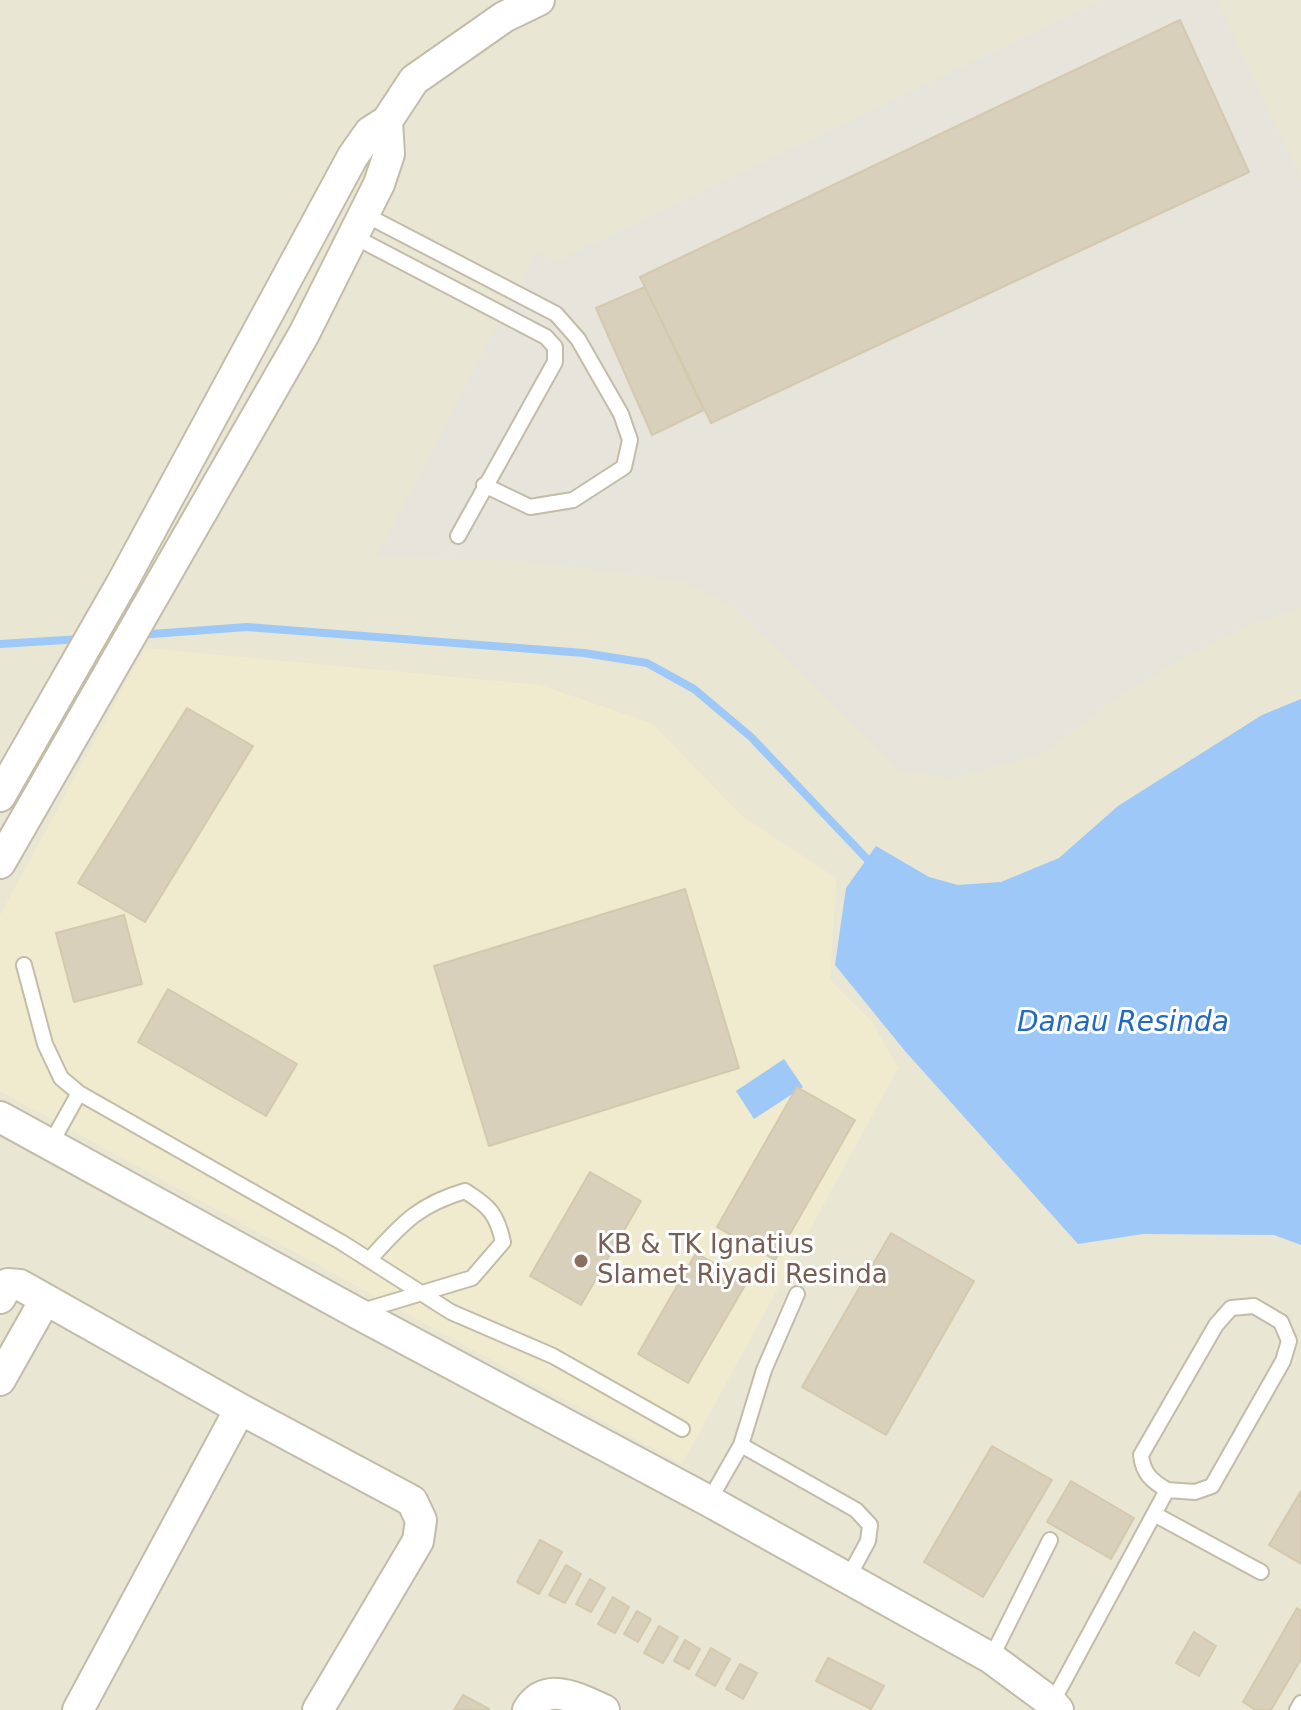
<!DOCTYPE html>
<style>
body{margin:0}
canvas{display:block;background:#f5f3e7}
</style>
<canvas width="1301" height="1710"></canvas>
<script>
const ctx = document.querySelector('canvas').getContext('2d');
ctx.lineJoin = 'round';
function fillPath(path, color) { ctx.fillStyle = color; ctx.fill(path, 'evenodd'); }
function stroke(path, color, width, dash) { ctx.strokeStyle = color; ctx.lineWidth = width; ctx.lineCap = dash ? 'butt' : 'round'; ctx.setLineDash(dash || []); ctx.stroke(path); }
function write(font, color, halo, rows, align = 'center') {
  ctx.font = font + ' "DejaVu Sans",sans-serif'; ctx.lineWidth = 6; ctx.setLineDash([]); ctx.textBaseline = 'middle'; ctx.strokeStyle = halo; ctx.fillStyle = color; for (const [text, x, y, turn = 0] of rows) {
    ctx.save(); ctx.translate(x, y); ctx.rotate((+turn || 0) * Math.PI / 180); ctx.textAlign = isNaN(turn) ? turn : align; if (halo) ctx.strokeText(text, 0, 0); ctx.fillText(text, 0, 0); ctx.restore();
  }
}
fillPath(new Path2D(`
 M0,0H1301V1710H0Z`), '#eae6d4');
fillPath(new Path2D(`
 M1102,0H1217L1301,179V608L1249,625L1182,658L1119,696L1042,754L952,778L903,772L731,605L683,581L523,561L377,557L536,251L555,262Z`), '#e7e4dc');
fillPath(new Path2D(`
 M145,648L540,685L653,724L742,816L836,878L830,980L872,1022L898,1068L682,1464L0,1091V915Z`), '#f0ebcf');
fillPath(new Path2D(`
 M1301,699V1245L1274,1235L1143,1234L1078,1244L905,1051L835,965L846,888L876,846L929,877L958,885L1001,882L1059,858L1118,806L1262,715Z
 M784,1059L803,1087L754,1119L736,1091Z`), '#9dc8f8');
stroke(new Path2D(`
 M138,635L247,627L584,653L647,663L694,689L751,737L867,859
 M0,644L81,639`), '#9dc8f8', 8);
const building = new Path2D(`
 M1180,20L1249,172L711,423L640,277Z
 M645,287L704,410L652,435L596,308Z
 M187,708L253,746L145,922L78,883Z
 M685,889L739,1068L489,1146L434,966Z
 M124,915L142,984L74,1002L56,933Z
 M168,989L297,1064L266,1116L138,1042Z
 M797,1087L855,1120L775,1260L717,1227Z
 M590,1172L641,1201L581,1305L530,1276Z
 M891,1233L974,1281L886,1435L802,1387Z
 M696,1253L747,1282L688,1383L638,1354Z
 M992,1446L1052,1480L983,1597L924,1562Z
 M1071,1481L1134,1518L1111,1559L1047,1522Z
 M1301,1491V1564L1269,1545Z
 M540,1540L562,1552L539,1594L517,1582Z
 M566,1565L581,1574L565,1603L549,1595Z
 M590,1579L605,1588L591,1612L576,1604Z
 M613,1597L629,1607L615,1633L598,1624Z
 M1297,1608L1301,1611V1659L1271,1710H1256L1243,1702Z
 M637,1611L651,1619L638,1642L624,1634Z
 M659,1626L678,1637L663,1663L644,1653Z
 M1194,1632L1216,1646L1199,1676L1176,1663Z
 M685,1640L700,1649L689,1669L674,1661Z
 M711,1648L730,1659L715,1686L696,1675Z
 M828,1658L884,1686L871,1709L816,1681Z
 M740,1664L757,1673L743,1699L726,1689Z
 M463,1695L489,1709L488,1710H454Z`);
fillPath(building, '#d8d0bb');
stroke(building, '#d4c9ad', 2);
const lane = new Path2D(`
 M364,214L556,314L578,339L621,414L630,440L624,467L573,500L530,507L484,485
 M353,236L546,337L555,347V362L458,536
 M24,965L45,1044L61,1078L79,1093L341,1242L451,1312L553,1356L682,1429
 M50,1145L79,1093
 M362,1311L472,1278L503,1242C497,1214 489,1206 465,1191C417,1205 401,1225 369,1260
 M741,1445L764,1370L797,1294
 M709,1501L741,1445L856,1510L870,1525L868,1541L848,1578
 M1154,1514L1261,1572
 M991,1658L1050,1540
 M1052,1703L1167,1490L1195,1492L1212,1486L1283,1361L1289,1341L1281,1322L1254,1306L1231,1308L1216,1325L1141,1455C1143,1474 1152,1481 1167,1490
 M1297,1710L1301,1703`);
const street = new Path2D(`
 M0,796L122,583L353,156L370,132L387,121L414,80L504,17L539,0
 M0,863L304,334L379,184L389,154L387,121
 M0,1117L357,1313L709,1501L991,1658L1052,1703L1058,1710
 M0,1298L8,1284L20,1285L240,1409L412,1501L421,1520L418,1541L318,1710
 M0,1380L45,1300
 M78,1710L240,1409
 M528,1710C547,1680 579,1699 604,1710`);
stroke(lane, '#c2bca8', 18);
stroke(street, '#c2bca8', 34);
stroke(lane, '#fff', 14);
stroke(street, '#fff', 30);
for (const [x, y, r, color] of [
 [581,1261,8,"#8d6e63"]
]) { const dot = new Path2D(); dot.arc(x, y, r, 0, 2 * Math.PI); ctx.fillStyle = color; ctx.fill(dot); stroke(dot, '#fff', 3); }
write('26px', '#785e54', '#fff', [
 ["KB & TK Ignatius",597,1246],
 ["Slamet Riyadi Resinda",597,1276]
], 'left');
write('italic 28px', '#216ac2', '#fff', [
 ["Danau Resinda",1123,1024]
]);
</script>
